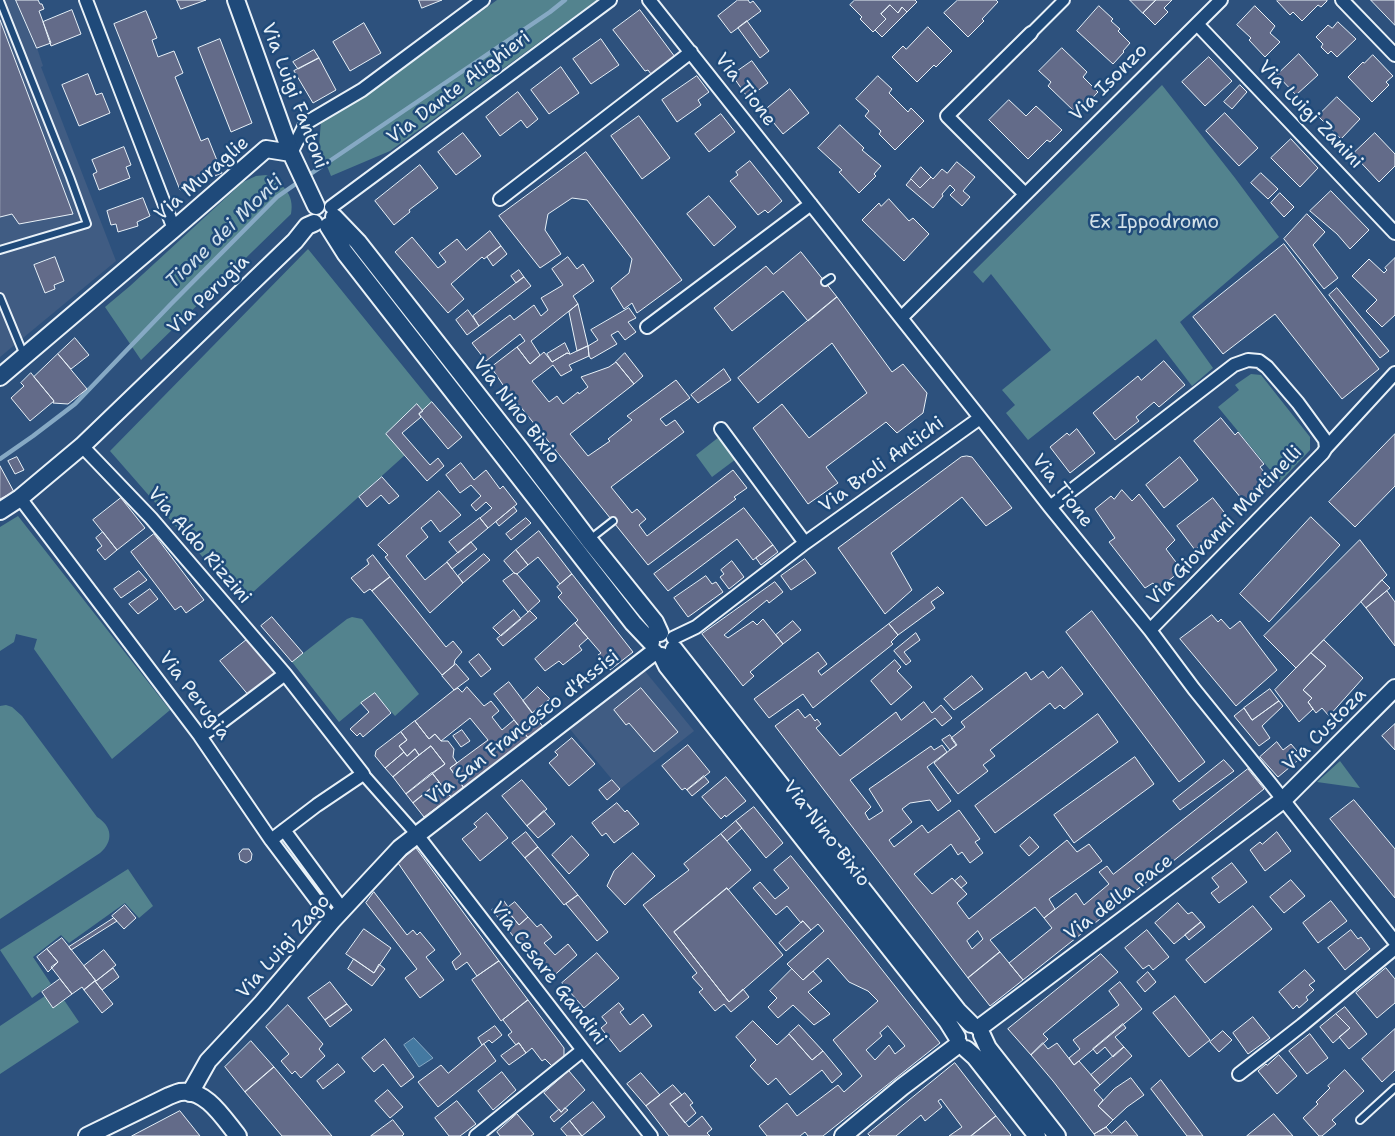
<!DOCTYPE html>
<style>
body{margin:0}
canvas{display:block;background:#2d517d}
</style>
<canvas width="1395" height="1136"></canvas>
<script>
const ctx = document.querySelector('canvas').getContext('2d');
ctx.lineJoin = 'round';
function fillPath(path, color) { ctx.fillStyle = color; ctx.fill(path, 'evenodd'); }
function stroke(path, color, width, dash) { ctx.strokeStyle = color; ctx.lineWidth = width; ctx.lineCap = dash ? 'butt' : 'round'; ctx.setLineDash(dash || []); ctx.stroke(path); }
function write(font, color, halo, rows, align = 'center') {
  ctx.font = font + ' "Shantell Sans",sans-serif'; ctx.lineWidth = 5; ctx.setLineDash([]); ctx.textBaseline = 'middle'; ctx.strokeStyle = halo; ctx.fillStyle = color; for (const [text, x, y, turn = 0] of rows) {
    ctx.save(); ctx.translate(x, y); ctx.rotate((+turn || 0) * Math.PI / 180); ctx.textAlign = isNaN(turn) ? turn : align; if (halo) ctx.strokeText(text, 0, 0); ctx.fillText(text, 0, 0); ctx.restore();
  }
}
fillPath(new Path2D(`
 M0,0H16L37,48L43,66L41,67L116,261L0,357Z
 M644,670L694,731L620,789L569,728Z`), '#405c83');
fillPath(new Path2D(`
 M497,0H597L390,151L331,176L319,146L321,121L377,88Z
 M1162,85L1235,178L1279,237L1180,322L1213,368L1192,386L1156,339L1028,440L1006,413L1015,405L1002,390L1051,350L991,274L983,283L973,272Z
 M266,175C282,183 295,194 291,214L141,360L105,307L130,286L243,182L256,176Z
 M308,249L432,402L423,411L417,404L387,433L405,455L242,602L110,451Z
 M1251,374L1261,375L1310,437V450L1280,482L1218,407L1239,390L1235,385Z
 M719,437L736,459L712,477L696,455Z
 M18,516L170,710L112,759L34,649L37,639L16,634L14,642L0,651V527Z
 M352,617L362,619L419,694L395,716L374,693L339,722L292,662L347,619Z
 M6,705L12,707L22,716L97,817C112,826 114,841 100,853L0,919V706Z
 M1340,761L1360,788L1317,782Z
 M128,869L153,906L139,918L125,903L69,943L61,935L33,957L51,984L32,998L0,950Z
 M45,996L53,1007L64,1000L79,1022L0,1074V1026Z`), '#53838e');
const water = new Path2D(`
 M414,1038L433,1058L419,1067L404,1045Z`);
fillPath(water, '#4479a1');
stroke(water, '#86a9c4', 1);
stroke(new Path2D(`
 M306,177L550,12L565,0
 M0,459L33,436L75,404L171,304L277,197L300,181`), '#86a9c4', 4.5);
const building = new Path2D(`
 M16,0H38L40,4H42L44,9L39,11L51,43L37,48Z
 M177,0H206L181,9Z
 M419,0H442L422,8Z
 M738,0H748L750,3L753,1L761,11L731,33L718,16Z
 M855,0H915L917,2L907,12L902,7L898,13L890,5L881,14L886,19L873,32L860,19L862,17L850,5Z
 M958,0H996L998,2L982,19L984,21L968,37L944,13Z
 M1130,0H1156L1143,13Z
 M1156,0H1172L1164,8L1168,12L1155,25L1143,13Z
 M1278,0H1327V1L1321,7L1318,5L1302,21L1293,12L1290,15L1277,1Z
 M1371,0H1395V25Z
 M890,5L898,13L902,7L907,12L882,37L875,30L886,19L881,14Z
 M1099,6L1113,19L1111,21L1120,29L1118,31L1130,43L1123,51L1124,52L1113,64L1077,31Z
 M1255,6L1275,26L1270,33L1280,42L1265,57L1249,40L1251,38L1237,25Z
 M72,10L81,34L51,46L43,22Z
 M640,10L675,57L651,74L648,70L645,71L613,30Z
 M146,11L157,38L152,40L158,57L174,51L183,73L175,77L201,141L208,138L222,173L180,190L114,24Z
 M0,20L73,214L19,224L12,214L0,217Z
 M747,21L769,51L760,58L738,28Z
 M1338,22L1356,39L1337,57L1331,51L1328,54L1321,47L1323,44L1316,37L1328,25L1332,28Z
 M364,23L381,53L350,71L333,42Z
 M928,27L952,51L936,67L934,65L917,82L892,57L903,46L906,49Z
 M220,39L252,123L231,132L198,48Z
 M601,39L619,65L591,84L573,59Z
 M1062,48L1087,72L1083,77L1098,92L1077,114L1048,86L1051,82L1039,71Z
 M314,50L319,58L298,69L293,62Z
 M1299,54L1318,75L1296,95L1277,75Z
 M1373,55L1393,76L1386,82L1389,85L1372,102L1348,77L1363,62L1364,63Z
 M1209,57L1232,81L1205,106L1182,82Z
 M319,58L336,90L313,103L294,71Z
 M752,61L768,83L748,98L732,75Z
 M561,67L579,93L549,114L531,90Z
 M88,74L96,95L102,93L110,113L79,126L62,85Z
 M697,76L709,92L698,100L701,105L677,122L662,100Z
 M878,76L892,89L889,93L908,112L911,108L924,121L895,150L879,134L881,131L865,116L869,111L856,99Z
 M1240,85L1247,92L1232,109L1224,102Z
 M790,89L809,113L783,134L764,111Z
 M518,92L538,119L527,128L521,120L500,136L486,117Z
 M1337,97L1360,119L1341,139L1318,116Z
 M1009,100L1026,116L1036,106L1062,130L1050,142L1047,140L1028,159L989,120Z
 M1225,113L1258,148L1239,166L1206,131Z
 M721,114L735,132L709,152L695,134Z
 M639,116L670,158L642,179L611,136Z
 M840,125L864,148L862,150L881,166L874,174L876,176L859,193L839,172L842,170L818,148Z
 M463,133L481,156L456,175L438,152Z
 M1375,133L1395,154V166L1379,182L1353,154Z
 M1291,139L1318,168L1300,187L1271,158Z
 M124,147L131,165L126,167L130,178L99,190L93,174L97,172L92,160Z
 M586,152L682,280L637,313L632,303L624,309L611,288L629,273L632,259L587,200L572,198L548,214L545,230L561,254L540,268L499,216Z
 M750,161L782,201L768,213L765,210L758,215L730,181L738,175L736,172Z
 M957,162L975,177L963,191L970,197L962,206L950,195L955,190L950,185L942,194L943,196L933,208L906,185L911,179L920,188L931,177L933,179L942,169L947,173Z
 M420,165L438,188L409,210L410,212L394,225L375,201Z
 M921,167L931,177L920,188L911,179Z
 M1261,173L1278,189L1268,199L1251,183Z
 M1331,191L1369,230L1350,249L1337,234L1310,211Z
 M1280,193L1294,207L1284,217L1271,203Z
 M709,196L736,227L714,246L687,214Z
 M143,198L150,216L137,222L138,226L118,232L116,224L111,225L107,211Z
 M889,199L909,221L913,218L929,234L904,261L862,220L879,203L881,206Z
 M1307,214L1325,232L1313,245L1338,278L1324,289L1284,239Z
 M490,231L501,246L484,259L482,257L451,284L464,299L448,313L395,252L412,237L438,268L446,262L439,253L457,239L466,250Z
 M1284,244L1379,369L1342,399L1275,314L1223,354L1193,317Z
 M501,246L507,254L493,266L487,257Z
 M801,252L837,297L808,321L783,291L732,331L714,308L766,266L773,274Z
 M55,257L64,281L54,285L55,289L45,293L34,265Z
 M568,257L577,269L583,264L594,281L573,296L578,304L531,341L540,355L530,364L517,347L525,341L520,334L486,361L472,343L510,315L514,320L534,305L541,316L548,310L541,298L563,285L552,269Z
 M1395,258V315L1382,327L1366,311L1377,300L1352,276L1369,259L1384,273L1387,270L1385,268Z
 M519,270L524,277L516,283L511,276Z
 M524,277L531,286L479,326L473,316Z
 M1337,288L1389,351L1380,358L1329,295Z
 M837,297L892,372L903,364L927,393L923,413L897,433L886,422L826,467L838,483L808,504L753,428L782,404L809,438L867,393L832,343L758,403L738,378Z
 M578,304L588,346L577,351L569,312Z
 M629,308L636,318L628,322L636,332L625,340L618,331L611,335L617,344L591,359L589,356L588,346L598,340L591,330Z
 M468,310L479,326L467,335L456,320Z
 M75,338L89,355L71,369L58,354Z
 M565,343L570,354L567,353L552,362L547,354Z
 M588,346L589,356L569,365L572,370L561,376L553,365L532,381L549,402L557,396L563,404L578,392L579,394L588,387L581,377L609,367L616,362L634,384L570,434L588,456L610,441L608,439L632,420L627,416L676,380L690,398L660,419L666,426L675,420L684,432L611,487L632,513L637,509L646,519L639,525L647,536L733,470L747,488L734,497L736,499L648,565L503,385L491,367L517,347L530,364L544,352L552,362L567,353L570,354Z
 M625,353L643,376L634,384L616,362Z
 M58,354L87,389L68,404L53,403L54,401L34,377Z
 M1164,361L1185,385L1159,407L1154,402L1136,417L1139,421L1115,440L1093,413L1138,376L1141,380Z
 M724,369L731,380L698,403L691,395Z
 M31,373L54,401L30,421L11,398L24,386L21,383Z
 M432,402L462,437L448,449L419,414Z
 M417,404L423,411L419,414L421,417L402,433L430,465L438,458L444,466L427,481L386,434Z
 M1221,418L1235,435L1238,432L1264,464L1260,467L1272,482L1246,504L1194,441Z
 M1077,429L1095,453L1070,473L1050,447L1067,433L1069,435Z
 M1395,434V486L1355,527L1329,502Z
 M967,456L972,457L1012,508L986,526L962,497L891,553L912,590L885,614L838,548L961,457Z
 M17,457L24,470L15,474L8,461Z
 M1180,457L1198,480L1164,508L1146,485Z
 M461,463L474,480L486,470L500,489L503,486L517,504L488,528L480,518L492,508L486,502L476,511L471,505L481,496L471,485L460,493L446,475Z
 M0,466L14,492L0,499Z
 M382,477L399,496L389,504L381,495L367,507L359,497Z
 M1122,490L1132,501L1139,494L1175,540L1166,549L1182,570L1158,589L1153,583L1145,588L1109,542L1115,538L1095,509L1111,496L1114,499Z
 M439,491L461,515L440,532L431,520L421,528L428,537L406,556L425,580L447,562L463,583L430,613L385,557L388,555L378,545Z
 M121,498L145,528L117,550L93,520Z
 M1213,498L1231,521L1195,550L1177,526Z
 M514,507L517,511L499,526L496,522Z
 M744,508L773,545L753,560L737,539L668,591L654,574Z
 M1311,517L1340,545L1269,622L1240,594Z
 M480,518L488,528L458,553L449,542Z
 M526,518L531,523L511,540L506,534Z
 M539,531L572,574L560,584L538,557L528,565L516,550Z
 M103,532L117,550L105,560L97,550L102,546L96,538Z
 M154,534L204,600L186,613L181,606L175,610L131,552Z
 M1360,540L1387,575L1296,668L1264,636Z
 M471,542L477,549L452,569L447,562Z
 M773,545L778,552L761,565L756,558Z
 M516,550L528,565L517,574L514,573L504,561Z
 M484,554L490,560L463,583L458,576Z
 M373,555L390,577L372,591L370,589L364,593L351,578L369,564L367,560Z
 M805,559L816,573L791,590L781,576Z
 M732,561L744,577L729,589L720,577L724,574L721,570Z
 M139,571L147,580L121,598L114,589Z
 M514,573L517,574L540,601L528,612L503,581Z
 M572,574L633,652L610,670L598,655L601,653L575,623L578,620L558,597L562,593L557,587Z
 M706,576L712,584L716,582L723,592L688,617L674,598Z
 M390,577L446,647L453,641L462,652L455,660L454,665L442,675L372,591Z
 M1382,580L1390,588L1366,608L1361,602Z
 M775,582L783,592L769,603L767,600L724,635L728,638L753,621L757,625L763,619L783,644L750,672L754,676L743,686L702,634Z
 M938,587L944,593L931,602L935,608L898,635L889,624Z
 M150,589L158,599L138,614L129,604Z
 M1387,591L1395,602V646L1366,608Z
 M514,610L521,619L501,636L493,628Z
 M530,611L537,618L503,646L497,639Z
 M1092,611L1205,762L1179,782L1066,632Z
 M1212,615L1218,622L1221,619L1230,629L1240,621L1277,670L1236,706L1180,639Z
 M272,617L303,653L292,662L261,626Z
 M793,621L801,630L783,644L776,635Z
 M575,623L588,638L579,646L582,650L563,665L559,661L545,671L535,659Z
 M889,624L898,635L891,642L893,644L813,708L803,694L769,718L754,699L818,652L827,664L818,671L821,675Z
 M916,633L920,640L904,652L911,661L906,665L894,651Z
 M249,638L278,674L250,697L220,661Z
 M1324,640L1363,678L1329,716L1322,708L1316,713L1308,702L1312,698L1303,690L1326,666L1311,653Z
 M1311,653L1326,666L1303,690L1312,698L1308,702L1313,709L1299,722L1275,690Z
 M479,654L491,669L481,677L469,662Z
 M895,660L901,667L897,671L912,687L891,705L871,681Z
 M456,664L469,679L454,690L442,676Z
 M1062,667L1083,694L1064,709L1060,705L1055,709L1050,703L990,750L995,756L983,765L988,771L958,794L934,763L956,745L951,738L965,727L961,722L1026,672L1031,680L1043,671L1048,678Z
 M972,676L983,689L954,710L944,699Z
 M509,682L544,728L529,739L494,694Z
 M467,687L484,706L491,701L499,711L492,717L502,730L514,720L529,739L464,788L450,768L488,740L470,718L441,741L435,734L429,739L415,721L454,690L458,688L462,692Z
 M538,687L550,699L532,713L523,701Z
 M641,688L678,732L654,752L629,723L626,725L614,710Z
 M1270,689L1279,701L1252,720L1244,708Z
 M375,693L391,713L363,737L360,733L357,736L350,729L369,712L361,703Z
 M1279,701L1283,706L1262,726L1270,738L1259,746L1234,716L1244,708L1252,720Z
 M924,702L932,713L941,705L952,718L942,726L935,718L850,780L871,807L865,813L869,820L883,811L869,789L931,746L934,750L942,745L947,752L927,767L951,801L938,811L930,800L910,803L902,809L912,822L889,840L894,847L922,825L928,833L959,810L980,839L975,842L983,853L970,863L962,852L958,855L951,844L914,874L932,894L952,878L967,894L957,903L969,919L1067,840L1077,852L1089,844L1102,861L1049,899L1055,909L1044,918L1035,907L990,940L1000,952L968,978L775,726L798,709L805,718L810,714L815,721L817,719L821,724L816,728L840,756L896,712L901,720ZM978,931L983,939L972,949L967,941Z
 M1098,714L1118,742L995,833L975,806Z
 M415,721L429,739L435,734L441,741H448L454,749L453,757L457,763L450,768L464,788L451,797L432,773L445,764L431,746L419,755L415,749L407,756L399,746L407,740L401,732Z
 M1395,724V750L1382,736Z
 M462,730L470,741L461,747L453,736Z
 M401,732L407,740L399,746L404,752L385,768L375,756L376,751Z
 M950,735L957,745L950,750L942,740Z
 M572,738L595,764L569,786L549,763L558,755L555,752Z
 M1277,742L1283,750L1291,744L1302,757L1278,777L1260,757Z
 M688,745L710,772L687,790L685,788L682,790L662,766Z
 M431,746L445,764L406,794L393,777Z
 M415,749L419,755L393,777L385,768L404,752L407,756Z
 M1135,757L1154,784L1074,843L1054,815Z
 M1224,760L1234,771L1180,810L1173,801Z
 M1248,769L1264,789L1023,980L1009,963L1052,928L1044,918L1076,893L1084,905L1109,884L1099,872L1107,866L1113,874Z
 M432,773L439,782L413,803L406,794Z
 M704,776L709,782L692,796L687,790Z
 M726,777L746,801L726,817L725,815L721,819L702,797Z
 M522,780L547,809L527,826L502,796Z
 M612,780L620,789L607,800L599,790Z
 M439,782L451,797L424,817L413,803Z
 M1354,800L1395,849V898L1330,819Z
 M617,803L625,812L627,810L639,824L614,843L606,833L602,836L592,823Z
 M754,807L783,843L766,858L736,821Z
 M544,811L555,824L538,838L527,826Z
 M487,813L508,838L480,861L462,839L477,827L474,824Z
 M736,821L742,828L727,841L721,834Z
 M526,832L538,847L525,858L512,843Z
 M1277,832L1291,851L1265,871L1250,850L1260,842L1262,844Z
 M721,834L751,870L728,890L727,888L674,932L729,1002L743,989L749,997L731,1012L724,1004L715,1011L699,992L703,989L692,977L697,973L643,905L689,870L684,864Z
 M572,836L589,855L569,874L552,855Z
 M1030,837L1039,847L1029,856L1020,846Z
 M538,847L578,895L564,905L525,858Z
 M416,848L499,961L477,976L467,962L456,970L452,962L461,954L398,863Z
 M243,849H249L252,854L251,860L246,863L240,860L239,854Z
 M633,853L655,876L625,905L607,886L614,871Z
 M791,856L853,933L940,1043L823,1136H808L805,1132L800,1136H767L759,1126L787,1103L797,1116L838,1085L844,1092L862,1076L833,1040L878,1001L868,991L849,982L828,958L803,980L787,964L824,931L818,924L811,930L803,921L801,923L787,906L776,915L753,888L760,882L775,899L789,888L774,870ZM888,1026L905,1046L895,1054L889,1045L875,1060L866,1050L882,1036L880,1033Z
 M1232,863L1247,882L1219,903L1211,893L1219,887L1212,878Z
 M961,876L967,883L961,888L955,881Z
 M1291,880L1305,896L1284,913L1270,897Z
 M727,888L783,955L729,1002L674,932Z
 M374,892L407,935L413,930L417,935L420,932L435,950L426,957L444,980L420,998L405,978L417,969L366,903Z
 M578,895L608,932L597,941L566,904Z
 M504,901L508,907L506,909L519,925L528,917L537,927L541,924L552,937L544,943L555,955L568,944L577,955L549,980L492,910Z
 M1331,901L1347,921L1318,943L1303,923Z
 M515,902L528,917L519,925L506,909Z
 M1178,903L1188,914L1192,912L1201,922L1174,944L1155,923Z
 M125,905L136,918L124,929L112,916Z
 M1253,906L1272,929L1205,983L1186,960Z
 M114,918L117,921L71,950L69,947Z
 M803,921L811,930L786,951L779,943Z
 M1201,922L1205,927L1189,940L1185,935Z
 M364,929L391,948L374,973L346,954Z
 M1147,930L1169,957L1153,970L1149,965L1143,969L1125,948Z
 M1351,930L1358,939L1361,937L1370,949L1345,970L1328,948Z
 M62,938L96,981L113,968L119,977L102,990L95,981L84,990L82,987L72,994L51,967L58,962L47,949Z
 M47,949L58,962L48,972L37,957Z
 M104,950L116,965L96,981L84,966Z
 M1000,952L1023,980L990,1006L968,978Z
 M597,953L619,978L584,1008L562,983Z
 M1101,954L1118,972L1043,1034L1048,1039L1031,1055L1008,1029Z
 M354,959L374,973L379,964L385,969L372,986L348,969Z
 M499,961L528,1000L501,1021L472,980Z
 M1386,968L1395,979V1003L1377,1018L1356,993Z
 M792,969L803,980L813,971L822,981L808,992L830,1014L814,1025L793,1005L778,1018L768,1007L777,998L770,991Z
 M1305,970L1315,981L1309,985L1314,990L1306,997L1308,1000L1299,1008L1297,1005L1293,1009L1279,992Z
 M1148,972L1156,982L1145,992L1137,982Z
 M60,979L72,994L53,1008L42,992Z
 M95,981L113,1004L102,1013L84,990Z
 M330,982L347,1004L325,1020L308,998Z
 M1120,982L1142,1009L1074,1065L1069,1058L1080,1049L1073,1040L1119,1005L1109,991Z
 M1175,996L1210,1040L1189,1057L1153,1013Z
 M528,1000L564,1048V1057L552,1066L545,1059L542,1061L532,1048L526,1053L519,1043L516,1045L508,1035L512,1032L503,1020Z
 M619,1003L624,1009L620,1012L630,1025L643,1014L652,1026L620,1052L601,1028L607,1023L602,1017Z
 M347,1004L352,1010L330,1027L325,1020Z
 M288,1005L323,1044L319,1049L325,1056L301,1078L295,1071L292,1074L281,1061L289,1054L266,1027Z
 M1345,1007L1367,1034L1349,1049L1339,1037L1350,1028L1336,1014Z
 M1336,1014L1350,1028L1333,1043L1320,1027Z
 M1253,1017L1270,1038L1248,1054L1233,1033Z
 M753,1021L777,1045L789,1034L812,1060L823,1051L842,1074L832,1083L822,1070L790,1095L776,1078L768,1085L750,1066L756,1060L736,1037Z
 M1123,1024L1126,1028L1115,1037L1124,1047L1113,1057L1105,1047L1097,1054L1093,1049Z
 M799,1025L823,1051L812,1060L789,1034Z
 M495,1026L502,1035L492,1043L489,1040L482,1045L478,1038Z
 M1395,1029V1070L1382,1082L1362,1059Z
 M1223,1031L1232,1040L1219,1052L1210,1042Z
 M1310,1034L1328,1058L1307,1074L1289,1051Z
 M385,1039L414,1077L401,1087L383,1064L374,1072L362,1058Z
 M251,1041L274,1067L245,1092L225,1067Z
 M519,1043L526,1053L509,1065L501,1056Z
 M1043,1043L1048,1049L1057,1043L1074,1065L1079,1061L1100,1085L1094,1090L1103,1100L1098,1106L1113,1120L1106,1127L1094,1134L1053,1081L1031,1055Z
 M484,1044L496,1061L438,1107L418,1082L441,1065L448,1073Z
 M1124,1047L1132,1056L1100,1085L1091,1075Z
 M1279,1055L1297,1076L1277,1094L1258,1071L1266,1064L1267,1065Z
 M955,1063L996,1116L971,1136H949L962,1127L941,1099L938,1101L942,1107L925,1121L921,1115L896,1136H870L868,1134Z
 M338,1064L345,1072L323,1089L317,1081Z
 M274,1067L332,1136H282L245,1092Z
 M1345,1070L1364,1091L1332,1120L1336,1124L1322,1136H1319L1303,1118L1318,1104L1316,1102L1330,1088L1328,1086Z
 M569,1071L585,1090L561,1112L544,1093Z
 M502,1072L516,1090L493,1110L478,1091Z
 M641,1073L660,1095L646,1106L627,1084Z
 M1131,1078L1144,1095L1127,1107L1113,1120L1098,1106L1114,1089Z
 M1161,1080L1203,1136H1187L1151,1089Z
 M673,1085L682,1095L670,1104L689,1127L702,1116L712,1129L707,1133L710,1136H669L646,1106Z
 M388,1090L403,1107L390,1118L375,1101Z
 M685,1093L693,1103L690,1105L696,1113L685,1123L670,1104Z
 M457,1101L476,1124L460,1136H449L435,1118Z
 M593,1102L605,1117L582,1136L570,1121Z
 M565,1108L568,1110L554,1122L550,1117L559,1109L561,1112Z
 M180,1111L200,1136H132Z
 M517,1114L534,1134L531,1136H500L497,1132Z
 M1274,1114L1293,1136H1247Z
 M996,1116L1011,1135L1010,1136H971Z
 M393,1120L404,1134L402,1136H371Z
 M570,1121L582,1136H567L561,1129Z
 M1126,1121L1138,1136H1095L1094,1134L1106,1127L1111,1133Z`);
fillPath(building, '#636b89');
stroke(building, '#e8f1f8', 1);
const service = new Path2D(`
 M0,1L70,177L87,224L0,250
 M825,282L831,278
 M0,297L24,355
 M590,539L613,521
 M1360,1120L1395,1088`);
const pedestrian = new Path2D(`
 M1031,33L1064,0
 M363,774L417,835`);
const minor = new Path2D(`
 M86,0L174,229
 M649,0L993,434L1050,507L1150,630L1194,689L1270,783L1395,942
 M1342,0L1395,55
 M1197,24L1395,233
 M291,153L306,123L362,90L483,0
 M1025,194L947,116L1031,33
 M500,199L691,52
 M331,207L610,0
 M901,318L1221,0
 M647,327L811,204
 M721,429L805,543
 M82,446L151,518L285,674L363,774L317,805L271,840
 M1326,448L1395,373
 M20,498L200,736L271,840L332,921
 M1050,507L1234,365L1248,360L1259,361L1267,367L1298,403L1325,440L1326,448L1323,453L1150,630
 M673,638L696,627L805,543L980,418
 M200,736L219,724L285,674
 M284,830L343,910
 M417,835L583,1050L651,1136
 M1239,1074L1302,1025L1395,948
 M476,1136L583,1050`);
const tertiary = new Path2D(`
 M236,0L291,153L316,206
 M334,217L358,242L520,449L589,540L655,622L660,633
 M328,226L345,253L633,623L651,642
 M0,377L174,229L266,149L291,153
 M0,511L20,498L82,446L295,241L307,226L314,223
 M674,649L958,1011L971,1024
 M662,656L667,666L947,1021L957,1037
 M979,1028L1283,800L1395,688
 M982,1035L988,1048L1057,1136
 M966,1049L975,1057L1037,1136
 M190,1093L208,1061L262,1003L332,921L400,848L654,652
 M87,1136L169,1096C172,1095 176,1093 180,1092C206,1088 224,1119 238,1136
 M843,1136L902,1087L959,1044`);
stroke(service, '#e8f1f8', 10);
stroke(pedestrian, '#e8f1f8', 14);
stroke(minor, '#e8f1f8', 16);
stroke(tertiary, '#e8f1f8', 20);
stroke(service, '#1f4a7a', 6);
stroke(pedestrian, '#1f4a7a', 10);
stroke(minor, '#1f4a7a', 12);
stroke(tertiary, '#1f4a7a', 16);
write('19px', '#e8f1f8', '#1f4a7a', [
 ["Via Isonzo",1109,83,-45],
 ["Via Dante Alighieri",459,88,-37],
 ["Via Tione",745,90,52],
 ["Via Luigi Fantoni",294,96,69],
 ["Via Luigi Zanini",1310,115,46],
 ["Via Muraglie",202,179,-41],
 ["Via Perugia",209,295,-44],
 ["Via Nino Bixio",516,411,52],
 ["Via Broli Antichi",882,465,-36],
 ["Via Tione",1062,491,52],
 ["Via Giovanni Martinelli",1225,526,-46],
 ["Via Aldo Rizzini",199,546,49],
 ["Via Perugia",194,696,53],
 ["Via San Francesco d'Assisi",523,728,-38],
 ["Via Custoza",1325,730,-45],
 ["Via Nino Bixio",826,834,52],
 ["Via della Pace",1119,898,-37],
 ["Via Luigi Zago",284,947,-49],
 ["Via Cesare Gandini",548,974,52]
]);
write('19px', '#d2e0e8', '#1f4a7a', [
 ["Ex Ippodromo",1154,223]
]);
write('italic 20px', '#cfdfeb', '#1f4a7a', [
 ["Tione dei Monti",225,232,-44]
]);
</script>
